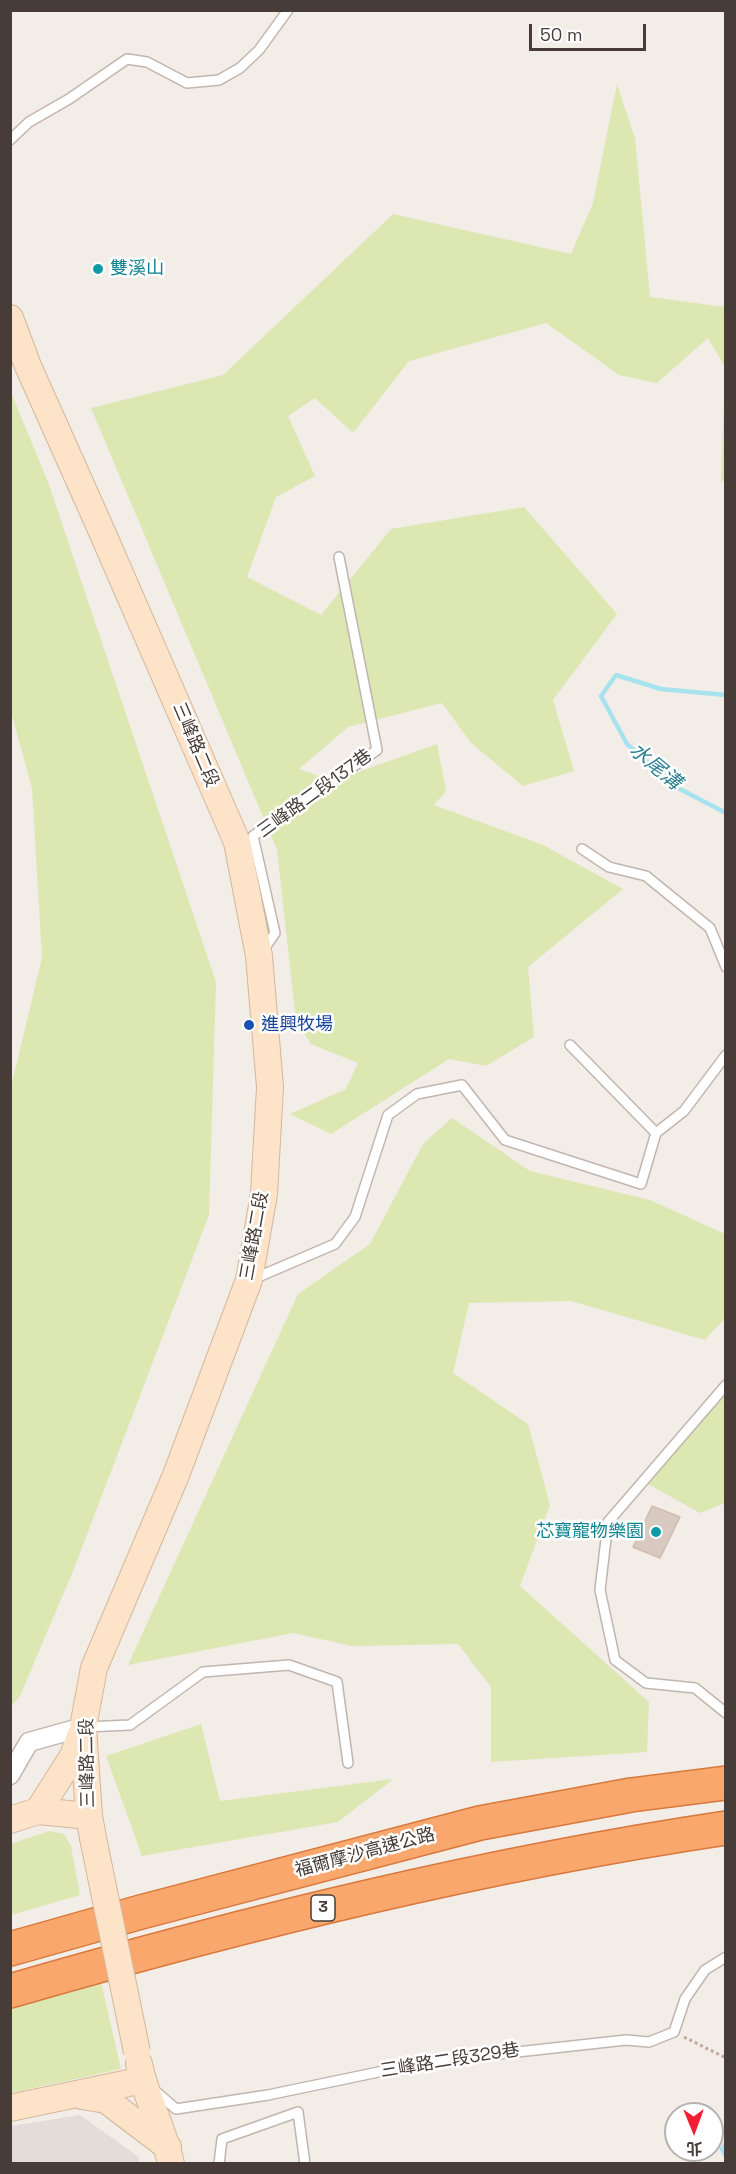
<!DOCTYPE html>
<meta charset="utf-8">
<style>
body{margin:0}
#map{position:relative;width:736px;height:2174px;overflow:hidden;background:#f3ede8;font-family:"Space Grotesk","Noto Sans TC",sans-serif}
canvas{display:block}
.frame{position:absolute;inset:0;border:12px solid #473c37;pointer-events:none}
.north{position:absolute;left:664px;top:2102px;width:60px;height:60px;box-sizing:border-box;background:#fff;border:2px solid #b5b1af;border-radius:50%;rotate:179deg;font-size:16px;font-weight:700;line-height:24px;text-align:center;color:#473c37}
.north::after{content:'';display:block;margin:auto;width:21px;height:27px;background:#f41e34;clip-path:polygon(50% 0,100% 100%,50% 72%,0 100%)}
.scale{position:absolute;left:529px;top:24px;width:117px;height:27px;box-sizing:border-box;border:3px solid #473c37;border-top:0;padding-left:8px;font-size:18px;line-height:21px;white-space:nowrap;color:#473c37;-webkit-text-stroke:4px #fff;paint-order:stroke}
</style>
<div id="map">
<canvas width="736" height="2174"></canvas>
<div class="frame"></div>
<div class="north">北</div>
<div class="scale">50 m</div>
</div>
<script>
const ctx = document.querySelector('canvas').getContext('2d');
ctx.lineJoin = 'round';
function fillPath(path, color) { ctx.fillStyle = color; ctx.fill(path, 'evenodd'); }
function stroke(path, color, width, dash) { ctx.strokeStyle = color; ctx.lineWidth = width; ctx.lineCap = dash ? 'butt' : 'round'; ctx.setLineDash(dash || []); ctx.stroke(path); }
function write(font, color, halo, rows, align = 'center') {
  ctx.font = font + ' "Space Grotesk","Noto Sans TC",sans-serif'; ctx.lineWidth = 5; ctx.setLineDash([]); ctx.textBaseline = 'middle'; ctx.strokeStyle = halo; ctx.fillStyle = color; for (const [text, x, y, turn = 0] of rows) {
    ctx.save(); ctx.translate(x, y); ctx.rotate((+turn || 0) * Math.PI / 180); ctx.textAlign = isNaN(turn) ? turn : align; if (halo) ctx.strokeText(text, 0, 0); ctx.fillText(text, 0, 0); ctx.restore();
  }
}
fillPath(new Path2D(`
 M80,2115L139,2157V2163H11V2126Z`), '#e3dcd9');
fillPath(new Path2D(`
 M617,84L635,138L650,297L725,307V478L721,483L725,367L708,338L657,383L619,375L546,323L409,361L353,433L315,398L288,416L315,476L276,497L247,577L321,615L391,529L524,507L617,614L553,700L574,771L523,786L471,743L442,703L348,727L299,769L333,781L437,744L446,791L434,805L543,845L623,889L528,967L534,1037L486,1066L449,1059L331,1134L290,1114L346,1089L358,1063L311,1044L296,1021L277,850L91,408L223,375L393,214L571,254L593,203Z
 M10,390L48,482L216,982L209,1215L73,1571L20,1696L11,1707L10,1091L42,958L32,788L11,712Z
 M452,1118L530,1171L650,1200L725,1234V1318L705,1340L571,1301L469,1303L453,1373L528,1424L550,1505L520,1586L649,1702L647,1752L491,1762V1687L458,1644L352,1646L293,1633L128,1665L298,1294L370,1244L423,1144Z
 M725,1393V1503L700,1513L648,1484Z
 M201,1724L220,1801L393,1779L338,1822L142,1856L106,1756Z
 M49,1831L64,1834L71,1846L80,1895L11,1915V1844Z
 M101,1982L121,2069L11,2093V2007Z`), '#dce7b2');
stroke(new Path2D(`
 M726,695L661,689L616,675L601,696L627,744L676,787L726,813
 M726,2144L722,2149L726,2157`), '#a6e3ef', 4.5);
const building = new Path2D(`
 M652,1506L680,1517L660,1558L633,1547Z`);
fillPath(building, '#d8c9c1');
stroke(building, '#cfbcb1', 1.5);
const lane = new Path2D(`
 M10,140L29,122L69,99L127,59L147,62L187,83L219,80L240,68L259,50L288,10
 M582,849L609,867L646,876L710,928L726,967
 M262,952L275,933L253,836L377,750L339,557
 M656,1133L684,1111L726,1055
 M251,1280L335,1244L355,1217L388,1115L417,1094L462,1085L505,1140L641,1184L656,1133L570,1045
 M726,1385L608,1522L600,1590L615,1660L646,1683L695,1688L726,1713
 M85,1727L130,1725L203,1672L289,1665L337,1682L348,1763
 M153,2089L176,2109L268,2095L393,2069L472,2057L626,2040L649,2042L674,2032L685,1999L705,1970L726,1957
 M219,2164L222,2139L298,2112L305,2164`);
const street = new Path2D(`
 M10,1775L29,1742L83,1727`);
const secondary = new Path2D(`
 M10,318L28,366L99,525L237,842L259,956L270,1087L264,1194L249,1280L176,1475L94,1668L83,1727L89,1816L93,1838
 M38,1811L73,1756L80,1736
 M10,1820L38,1811L89,1816
 M139,2064C146,2099 164,2129 171,2164
 M82,2096L106,2100L168,2147
 M10,2108L143,2080`);
const highway = new Path2D(`
 M10,1949L141,1912L480,1823L631,1795L726,1783
 M10,1991C245,1923 484,1864 726,1828`);
stroke(lane, '#c2b5ae', 12);
stroke(street, '#c2b5ae', 21);
stroke(secondary, '#d5b79b', 28);
stroke(highway, '#d9783c', 36);
stroke(new Path2D(`
 M684,2037L726,2058`), '#c0aa9c', 3, [3, 3]);
stroke(lane, '#fff', 9);
stroke(street, '#fff', 18);
stroke(secondary, '#fde3c8', 26);
stroke(highway, '#faa76d', 33);
const secondaryBridge = new Path2D(`
 M93,1838L137,2052`);
stroke(secondaryBridge, '#d5b79b', 28, []);
stroke(secondaryBridge, '#fde3c8', 26);
for (const [x, y, r, color] of [
 [98,269,6,"#0f9aa8"],
 [249,1025,6,"#1a4fb4"],
 [656,1532,6,"#0f9aa8"]
]) { const dot = new Path2D(); dot.arc(x, y, r, 0, 2 * Math.PI); ctx.fillStyle = color; ctx.fill(dot); stroke(dot, '#fff', 2); }
for (const [x, y, w] of [
 [323,1908,24]
]) { const box = new Path2D(); box.roundRect(x - w / 2, y - 13, w, 26, 4.5); ctx.fillStyle = '#fff'; ctx.fill(box); stroke(box, '#473c37', 1.5); }
write('bold 16px', '#473c37', null, [
 ["3",323,1908]
]);
write('18px', '#0d838f', '#fff', [
 ["雙溪山",110,269],
 ["芯寶寵物樂園",644,1532,"right"]
], 'left');
write('18px', '#473c37', '#fff', [
 ["三峰路二段",195,745,67],
 ["三峰路二段137巷",315,794,-36],
 ["三峰路二段",255,1236,-80],
 ["三峰路二段",88,1763,-91],
 ["福爾摩沙高速公路",365,1853,-15],
 ["三峰路二段329巷",450,2061,-9]
]);
write('18px', '#164399', '#fff', [
 ["進興牧場",261,1025]
], 'left');
write('italic 20px', '#2b7f90', '#fff', [
 ["水尾溝",655,767,40]
]);
</script>
